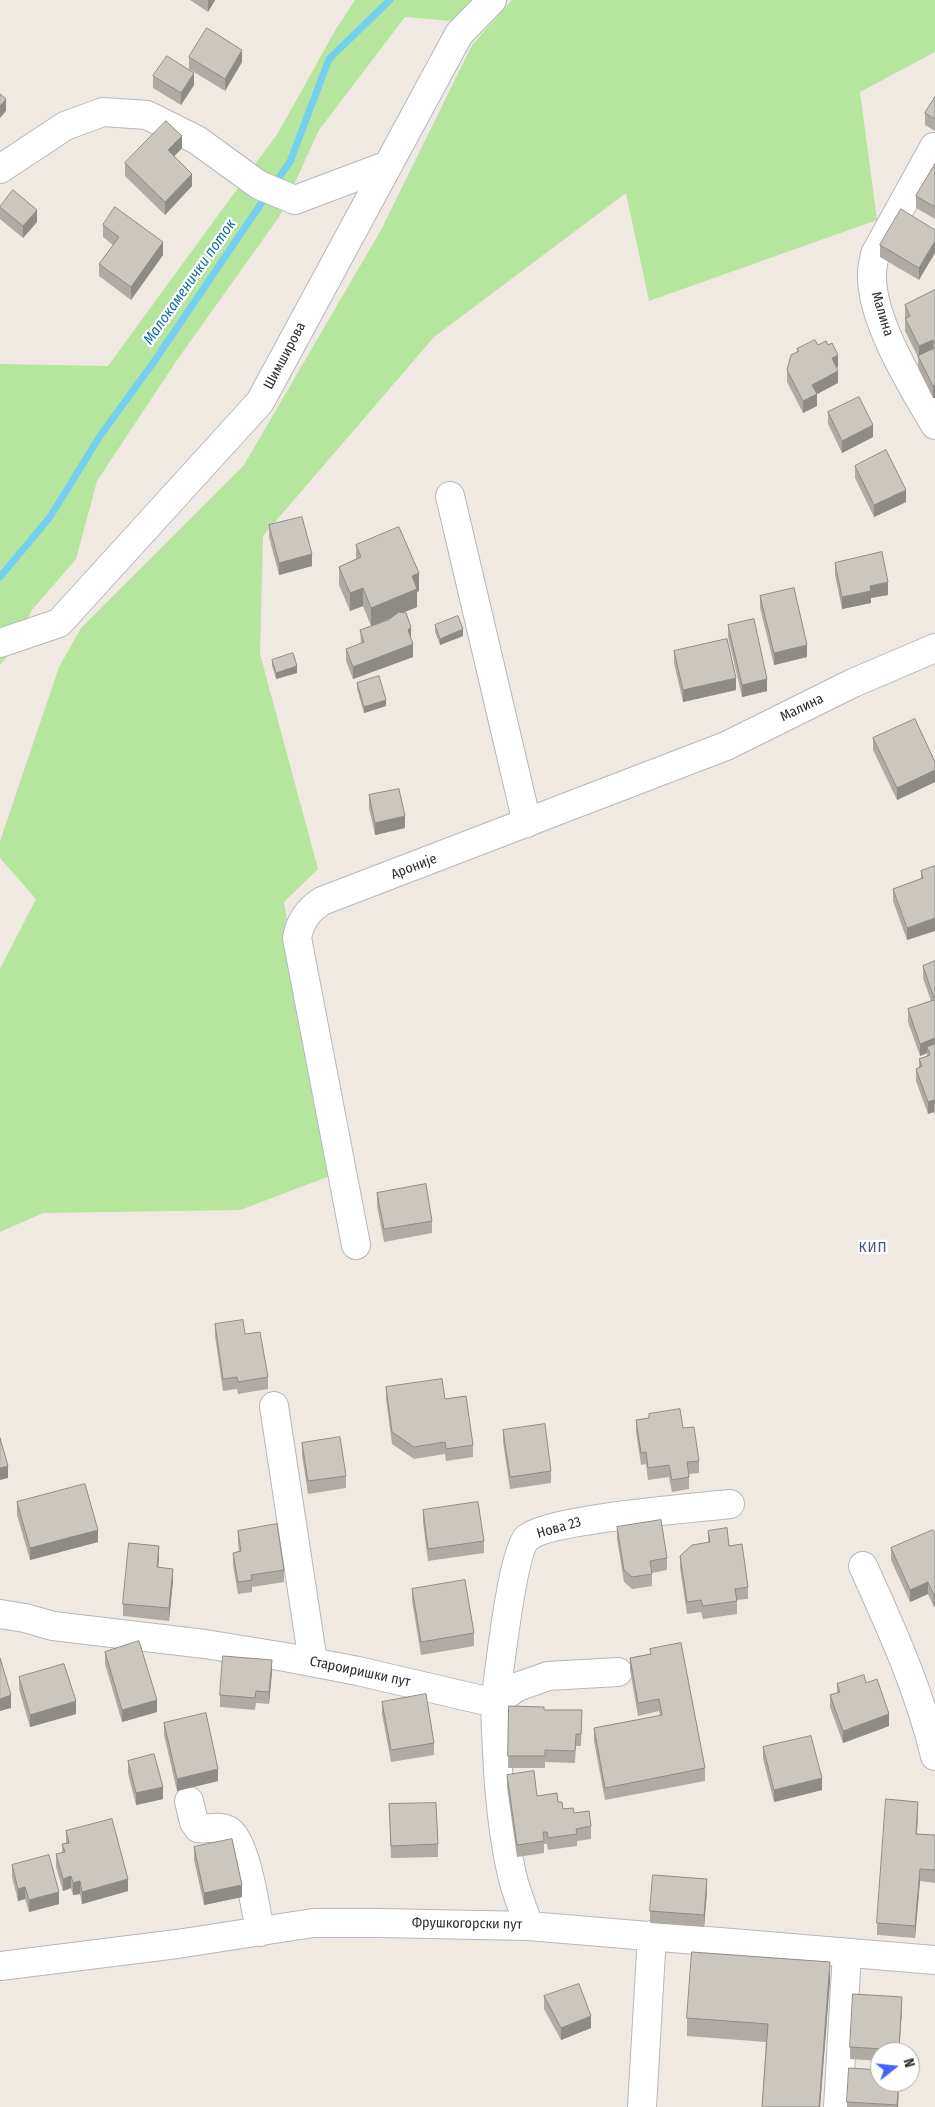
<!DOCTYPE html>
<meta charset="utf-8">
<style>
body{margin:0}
#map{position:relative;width:935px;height:2107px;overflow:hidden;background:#efe9e1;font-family:"Fira Sans Condensed",sans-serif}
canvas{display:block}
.north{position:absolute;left:870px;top:2042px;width:50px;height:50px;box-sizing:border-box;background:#fff;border:1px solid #ababab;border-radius:50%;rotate:74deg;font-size:14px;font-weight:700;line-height:20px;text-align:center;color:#2e2e2e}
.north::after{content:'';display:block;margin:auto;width:18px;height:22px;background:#4264fb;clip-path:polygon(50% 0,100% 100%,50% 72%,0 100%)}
</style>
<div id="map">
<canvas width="935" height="2107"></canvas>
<div class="north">N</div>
</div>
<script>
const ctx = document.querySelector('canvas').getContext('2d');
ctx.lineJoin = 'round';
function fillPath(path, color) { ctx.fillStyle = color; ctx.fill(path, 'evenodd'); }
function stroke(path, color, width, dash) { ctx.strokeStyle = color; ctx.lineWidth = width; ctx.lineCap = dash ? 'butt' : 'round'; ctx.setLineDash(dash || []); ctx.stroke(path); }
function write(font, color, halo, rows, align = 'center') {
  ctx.font = font + ' "Fira Sans Condensed",sans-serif'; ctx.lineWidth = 4.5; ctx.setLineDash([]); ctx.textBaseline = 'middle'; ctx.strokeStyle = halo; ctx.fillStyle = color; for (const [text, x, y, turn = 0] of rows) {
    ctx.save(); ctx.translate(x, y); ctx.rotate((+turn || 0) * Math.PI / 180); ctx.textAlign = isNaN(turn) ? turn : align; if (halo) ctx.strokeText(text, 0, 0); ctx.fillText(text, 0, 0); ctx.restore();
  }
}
fillPath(new Path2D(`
 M355,0H473L452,21L405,17L319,130L279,217L177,360L97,481L76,559L32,610L9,654L0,665V364L108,366L278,133L336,29Z
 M512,0H935V52L860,92L877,220L649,301L626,193L434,337L263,536L260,654L318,869L284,902L330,1176L240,1210L43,1213L0,1232V969L36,899L0,858V841L59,667L81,628L244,465L381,230L472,45Z`), '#b6e59e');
stroke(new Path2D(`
 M273,186L290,162L329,59L390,0
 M0,577L50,517L100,436L153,363L267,195`), '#75cff0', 7);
const minor = new Path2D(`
 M934,147L875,254C874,260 872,267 872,273C870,319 912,386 935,425
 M0,169L65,126L103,112L147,115L197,140L259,185L295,200L388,165
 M450,496L527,823
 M0,643L59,623L260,402L459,34L492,0
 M356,1245L297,938C300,921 308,910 322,901L726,746L853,683L935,648
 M274,1406L313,1662
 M863,1566C891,1628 919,1689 935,1756
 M0,1614L25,1618L53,1626L205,1644L285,1657L358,1671L495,1703C497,1759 499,1819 512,1875C516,1892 523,1909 529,1926
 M495,1703C499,1675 512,1553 527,1538C547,1519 695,1508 730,1504
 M495,1703L517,1687L548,1676L618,1672
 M189,1801L194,1822L198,1828C208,1830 218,1825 228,1830C246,1839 256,1911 260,1932
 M0,1966L177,1944L313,1923H380L529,1926L935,1960
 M642,2107L652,1935
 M838,2107L847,1953`);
stroke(minor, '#b4b7c1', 30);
stroke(minor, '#fff', 28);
fillPath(new Path2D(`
 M190,0H215L208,12Z
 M189,57L242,62L225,91L189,69Z
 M153,76L194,85L181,105L153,88Z
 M935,97V131L925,125V113Z
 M182,148L174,156L192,186L165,215L125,176V163Z
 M935,164V219L916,208V196Z
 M0,206L37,222L23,238L0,219Z
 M103,225L163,255L131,300L99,276V264L113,245L103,237Z
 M935,230L919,280L880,257V245Z
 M935,290V398H933L918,368V357L905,331V305Z
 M818,345L838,367L837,368L838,383L817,394V406L803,413L787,382V370L797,352V349Z
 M828,412L873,437L842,453L828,424Z
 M855,466L906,502L874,517L855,478Z
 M269,525L312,566L279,575L269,537Z
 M356,545L419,591L417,592V607L402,613L411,639L413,657L353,679L346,661V649L361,644L360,630L371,626L363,606L350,611L339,585V567L356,559Z
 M835,563L888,595L871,598V603L842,609L835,575Z
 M760,596L807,657L774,665L760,608Z
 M435,625L463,636L440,645L435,632Z
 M728,625L767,691L742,697L728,637Z
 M674,651L736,690L683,702L674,663Z
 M272,660L297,673L276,679L272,666Z
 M357,683L386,706L364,713L357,689Z
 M873,738L935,762V782L897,800L873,750Z
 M369,795L405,828L375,835L369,808Z
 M935,866L907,940L893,901V889L921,879V871Z
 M935,961V1116L934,1112L928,1114L916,1081V1069L919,1067V1059L927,1056V1053L920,1056L908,1022V1009L931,1001L923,978V966Z
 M377,1193L432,1221V1233L384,1242L377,1206Z
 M215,1324L245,1334L268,1377V1389L238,1394L237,1389L223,1391L215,1336Z
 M386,1387L445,1399L473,1445V1457L446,1461L445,1454L414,1459L392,1444L386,1399Z
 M649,1414L683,1428L699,1461V1473L689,1474V1489L672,1492L669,1477L648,1480L646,1464L641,1465L636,1432V1420L649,1418Z
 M503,1430L551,1471V1483L510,1489L503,1442Z
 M302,1443L346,1476V1488L308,1494L302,1455Z
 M17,1502L98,1542L30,1560L17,1515Z
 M423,1510L484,1541V1553L428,1561L423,1523Z
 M617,1527L667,1558V1570L652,1573V1586L632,1589L624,1582L617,1539Z
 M238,1531L284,1570V1582L252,1587V1592L238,1594L233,1565V1553L239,1552L238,1543Z
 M708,1531L729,1546L748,1587V1599L737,1600V1614L703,1619L701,1612L687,1614L680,1568V1556L708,1542Z
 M935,1533L934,1607L928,1594L910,1602L891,1560V1548Z
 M159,1558L158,1567L173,1581L169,1621L123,1616V1604Z
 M412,1589L474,1633V1646L421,1655L412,1601Z
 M650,1649L705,1768V1781L605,1800L594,1741V1728L660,1716L659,1711L638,1716L630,1670V1658L650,1654Z
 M105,1652L157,1712L122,1722L105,1664Z
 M272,1672L269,1704L256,1703L255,1710L220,1707V1695Z
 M19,1677L76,1714L30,1727L19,1689Z
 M866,1683L889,1726L843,1743L830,1707V1695L837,1693V1684Z
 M382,1702L434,1743V1755L391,1762L382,1714Z
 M509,1706L544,1710H582L581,1746H576L575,1763L545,1762V1768H508Z
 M164,1723L218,1781L177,1791L164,1735Z
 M763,1747L822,1790L774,1802L763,1759Z
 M128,1761L163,1799L136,1805L128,1773Z
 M507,1775L537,1796L558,1802L563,1809L574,1813L591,1826V1839L577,1841V1846L548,1850L547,1844H544V1853L517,1857L507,1787Z
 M389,1804L438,1844V1857L391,1858Z
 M918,1814L917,1834L935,1835V1883L920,1881L915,1938L877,1935V1923Z
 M66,1831L128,1891L82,1904L80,1894L73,1895L71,1888L63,1891L56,1867V1854L62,1853V1844H66Z
 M194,1847L242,1897L204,1905L194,1860Z
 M12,1865L59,1904L29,1912L25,1899L18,1901L12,1877Z
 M707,1891L704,1927L650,1923V1911Z
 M830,1980L820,2107H762L766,2042L687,2036V2018Z
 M544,1996L591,2028L561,2040L544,2009Z
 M902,2009L899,2052H880V2061L850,2059V2047Z
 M899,2082L898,2107H847V2102Z`), '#afaba4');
fillPath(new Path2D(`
 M208,0H215L208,12Z
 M242,50V62L225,91V79Z
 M194,73V85L181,105V93Z
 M6,99V111L0,118V106Z
 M182,136V148L168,163V150Z
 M192,174V186L165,215V202Z
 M37,210V222L23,238V226Z
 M935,241V253L919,280V268Z
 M163,242V255L131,300V287Z
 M933,340V352L919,358V346Z
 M838,355V367L832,370V358Z
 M838,371V383L817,394V406L803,413V401L812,385Z
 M935,385V398H933V386Z
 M873,425V437L842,453V441Z
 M906,490V502L874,517V505Z
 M312,554V566L279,575V563Z
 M419,573V591L417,592V607L371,626V608L412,576Z
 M888,582V595L871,598V603L842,609V597L870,586Z
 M363,588V606L350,611V593Z
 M411,627V639L408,630Z
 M463,629V636L440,645V639Z
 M413,644V657L353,679V667Z
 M807,645V657L774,665V653Z
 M297,666V673L276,679V673Z
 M736,678V690L683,702V690Z
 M767,679V691L742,697V685Z
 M386,700V706L364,713V707Z
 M935,770V782L897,800V788Z
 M405,816V828L375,835V823Z
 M935,918V931L907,940V928Z
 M935,1038V1051L927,1047V1053L920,1056V1044Z
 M934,1100V1112L928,1114V1102Z
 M8,1466V1478L0,1480V1468Z
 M98,1530V1542L30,1560V1548Z
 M159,1546V1558L157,1579V1567Z
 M173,1569V1581L169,1621V1608Z
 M928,1582V1594L910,1602V1590Z
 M935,1594V1606L934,1607V1595Z
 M272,1660V1672L269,1704V1692Z
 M11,1695V1708L0,1711V1699Z
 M157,1700V1712L122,1722V1710Z
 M76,1701V1714L30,1727V1715Z
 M889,1714V1726L843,1743V1731Z
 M218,1769V1781L177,1791V1779Z
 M822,1778V1790L774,1802V1790Z
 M163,1787V1799L136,1805V1793Z
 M918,1802V1814L916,1846V1834Z
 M920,1869V1881L915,1938V1926Z
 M71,1876V1888L63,1891V1879Z
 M128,1879V1891L82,1904V1892Z
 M707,1879V1891L704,1927V1915Z
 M80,1881V1894L73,1895V1883Z
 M242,1885V1897L204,1905V1893Z
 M25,1887V1899L18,1901V1889Z
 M59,1892V1904L29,1912V1900Z
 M830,1962V1980L820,2107H819Z
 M902,1997V2009L899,2052Z
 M591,2016V2028L561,2040V2028Z
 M899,2082L898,2107H897Z`), '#8e8b86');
const building = new Path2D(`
 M207,28L242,50L225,79L189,57Z
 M167,56L194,73L181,93L153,76Z
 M0,94L6,99L0,106Z
 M935,97V119L925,113Z
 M166,121L182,136L168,150L192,174L165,202L125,163Z
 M935,164V207L916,196Z
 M13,190L37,210L23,226L0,207Z
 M115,207L163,242L131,287L99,264L119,237L103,225Z
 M901,209L935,230V241L919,268L880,245Z
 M935,290V344L933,340L919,346L905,318L910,316L905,305Z
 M815,340L818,345L826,341L828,345L832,343L838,355L832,358L838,371L812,385L817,394L803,401L787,370L791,355L799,351L797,349Z
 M935,348V385L933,386L918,356Z
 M859,397L873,425L842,441L828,412Z
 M886,450L906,490L874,505L855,466Z
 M302,517L312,554L279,563L269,525Z
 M399,527L419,573L412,576L417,589L371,608L363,588L350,593L339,567L361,557L356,545Z
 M882,552L888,582L870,586L871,591L842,597L835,563Z
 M794,588L807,645L774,653L760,596Z
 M399,612L406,613L411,627L408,630L413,644L353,667L346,649L364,642L360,630L388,620Z
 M458,616L463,629L440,639L435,625Z
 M754,619L767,679L742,685L728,625Z
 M727,639L736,678L683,690L674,651Z
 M293,653L297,666L276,673L272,660Z
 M379,676L386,700L364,707L357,683Z
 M915,719L935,762V770L897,788L873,738Z
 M399,789L405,816L375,823L369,795Z
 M935,866V918L907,928L893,889L923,878L921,871Z
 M935,961V997L934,998L923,966Z
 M935,1000V1038L920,1044L908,1009Z
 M935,1044V1104L934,1100L928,1102L916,1069L922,1066L919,1059L930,1055L927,1047Z
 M426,1184L432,1221L384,1229L377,1193Z
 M243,1320L245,1334L260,1332L268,1377L238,1382L237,1377L223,1379L215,1324Z
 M442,1379L445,1399L466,1396L473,1445L446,1449L445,1442L414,1447L392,1432L386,1387Z
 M680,1409L683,1428L694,1427L699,1461L687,1462L689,1477L672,1480L669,1465L648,1468L646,1452L641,1453L636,1420L649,1418V1414Z
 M545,1424L551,1471L510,1477L503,1430Z
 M340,1437L346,1476L308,1481L302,1443Z
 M0,1438L8,1466L0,1468Z
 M85,1484L98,1530L30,1548L17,1502Z
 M478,1502L484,1541L428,1549L423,1510Z
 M661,1520L667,1558L650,1561L652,1574L632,1577L624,1570L617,1527Z
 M277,1524L284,1570L251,1575L252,1580L238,1582L233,1553L241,1551L238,1531Z
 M727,1528L729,1546L742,1544L748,1587L735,1589L737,1601L703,1606L701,1600L687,1602L680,1556L692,1545L710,1542L708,1531Z
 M933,1530L935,1533V1594L934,1595L928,1582L910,1590L891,1548Z
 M129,1543L159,1546L157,1567L173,1569L169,1608L123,1604Z
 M465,1580L474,1633L421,1642L412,1589Z
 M139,1641L157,1700L122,1710L105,1652Z
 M681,1643L705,1768L605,1788L594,1728L662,1715L659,1699L638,1703L630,1658L651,1654L650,1649Z
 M223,1656L272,1660L269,1692L256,1691L255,1698L220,1695Z
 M0,1658L11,1695L0,1699Z
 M64,1664L76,1701L30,1715L19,1677Z
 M864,1675L866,1683L877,1679L889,1714L843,1731L830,1695L840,1692L837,1684Z
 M426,1694L434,1743L391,1750L382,1702Z
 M509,1706L544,1707V1710H582L581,1734H576L575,1751L545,1750V1756H508Z
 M206,1713L218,1769L177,1779L164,1723Z
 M811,1736L822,1778L774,1790L763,1747Z
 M154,1754L163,1787L136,1793L128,1761Z
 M534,1771L537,1796L557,1793L558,1802H562L563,1809L573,1808L574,1813L589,1811L591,1826L576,1829L577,1834L548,1838L547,1832H543L544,1841L517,1845L507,1775Z
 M886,1799L918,1802L916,1834L935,1835V1870L920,1869L915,1926L877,1923Z
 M436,1803L438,1844L391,1846L389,1804Z
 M112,1819L128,1879L82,1892L80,1881L73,1883L71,1876L63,1879L56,1854L65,1852L62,1844L69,1843L66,1831Z
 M232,1839L242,1885L204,1893L194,1847Z
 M49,1855L59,1892L29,1900L25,1887L18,1889L12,1865Z
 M653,1875L707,1879L704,1915L650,1911Z
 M692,1952L830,1962L819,2107H762L768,2024L687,2018Z
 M579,1984L591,2016L561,2028L544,1996Z
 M853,1994L902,1997L899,2050L850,2047Z
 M849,2068L880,2070V2082H899L897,2105L847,2102Z`);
fillPath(building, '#cbc7bf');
stroke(building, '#8e8b86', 1);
write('14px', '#2e2e2e', '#fff', [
 ["Малина",882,314,73],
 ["Шимширова",285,356,-62],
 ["Малина",802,708,-26],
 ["Ароније",414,867,-21],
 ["Нова 23",559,1528,-16],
 ["Староиришки пут",360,1672,12],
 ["Фрушкогорски пут",467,1924,1]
]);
write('italic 15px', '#0d6fa3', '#fff', [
 ["Малокаменички поток",190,282,-55]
]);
ctx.letterSpacing = '1px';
write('15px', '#4d5680', '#fff', [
 ["КИП",873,1248]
]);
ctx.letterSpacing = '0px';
</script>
